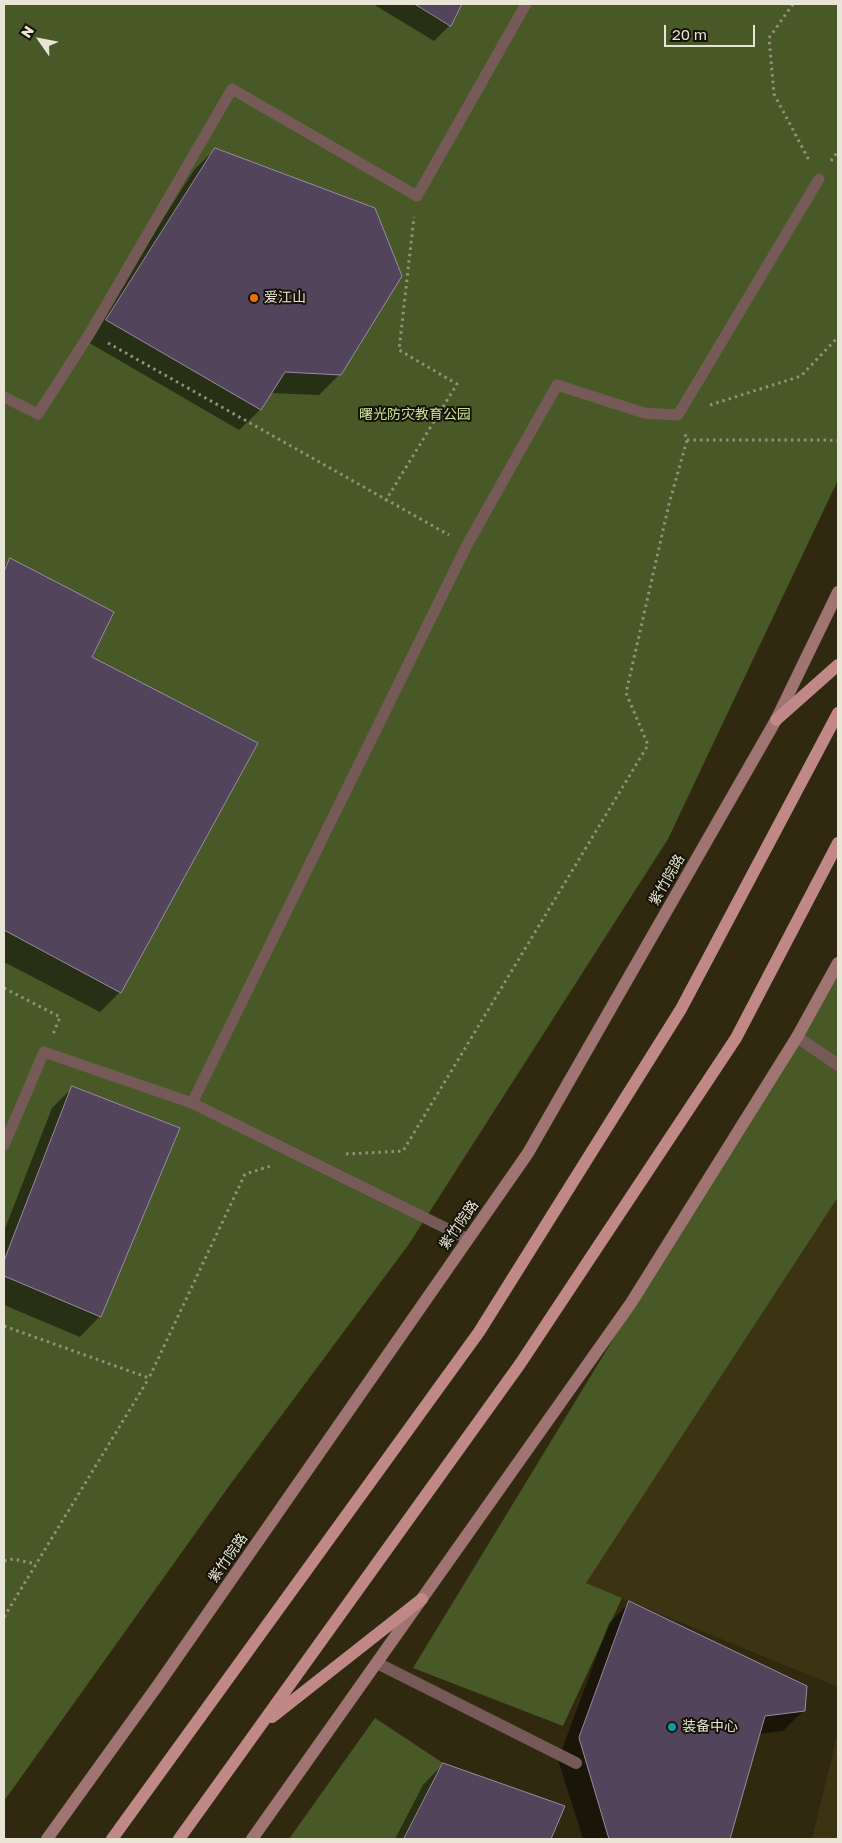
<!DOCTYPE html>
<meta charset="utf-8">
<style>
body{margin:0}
#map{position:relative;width:842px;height:1843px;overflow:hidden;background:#302910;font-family:"Golos Text",sans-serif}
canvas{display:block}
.frame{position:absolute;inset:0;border:5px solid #e9e5d6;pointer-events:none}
.north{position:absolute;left:15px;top:15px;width:50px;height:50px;-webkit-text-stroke:4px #151208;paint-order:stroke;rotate:303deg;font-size:14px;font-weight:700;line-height:20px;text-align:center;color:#e9e5d6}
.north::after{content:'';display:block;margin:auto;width:18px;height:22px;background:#e9e5d6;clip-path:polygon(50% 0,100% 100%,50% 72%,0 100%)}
.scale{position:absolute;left:664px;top:25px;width:91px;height:22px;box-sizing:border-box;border:2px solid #e9e5d6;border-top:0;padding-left:6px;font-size:15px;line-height:18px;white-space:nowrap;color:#e9e5d6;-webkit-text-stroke:4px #151208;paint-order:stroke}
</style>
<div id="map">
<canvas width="842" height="1843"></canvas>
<div class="frame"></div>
<div class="north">N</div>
<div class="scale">20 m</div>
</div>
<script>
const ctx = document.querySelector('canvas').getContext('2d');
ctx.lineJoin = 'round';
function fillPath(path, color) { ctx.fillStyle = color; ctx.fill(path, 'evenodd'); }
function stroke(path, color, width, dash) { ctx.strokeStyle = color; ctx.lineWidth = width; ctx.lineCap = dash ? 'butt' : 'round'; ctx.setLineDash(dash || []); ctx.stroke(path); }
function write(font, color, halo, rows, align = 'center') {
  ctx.font = font + ' "Golos Text","Noto Sans SC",sans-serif'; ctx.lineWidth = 4; ctx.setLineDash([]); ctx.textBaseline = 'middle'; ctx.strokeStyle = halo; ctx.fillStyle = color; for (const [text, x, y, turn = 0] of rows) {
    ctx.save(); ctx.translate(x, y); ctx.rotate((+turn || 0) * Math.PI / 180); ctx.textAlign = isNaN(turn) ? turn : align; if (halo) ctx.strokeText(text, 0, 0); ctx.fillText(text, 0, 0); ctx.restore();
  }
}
fillPath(new Path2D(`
 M838,1197V1687L585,1583Z
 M838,1732V1839H812Z`), '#3c3312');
fillPath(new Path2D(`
 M4,4H838V480L668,839L409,1244L232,1482L4,1801Z
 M838,965V1197L586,1583L622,1598L563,1726L413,1668L797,1037Z
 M375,1718L443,1763L404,1839H289Z`), '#495827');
fillPath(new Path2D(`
 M373,4H461L450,25L434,41Z
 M215,149L340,374L319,395L271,393L260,410L239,430L86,341L194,170Z
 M11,560L91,658L120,992L100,1012L4,962V566Z
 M72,1088L100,1316L80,1337L4,1305V1231L52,1108Z
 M629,1603L804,1710L783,1731L759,1734L728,1839H583L558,1760L609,1623Z
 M443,1764L563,1807L549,1839H395L423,1785Z`), '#0007');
const building = new Path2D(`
 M415,4H462L451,26Z
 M215,148L375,208L402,276L341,375L285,372L261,410L106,320Z
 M10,558L114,612L92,657L258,743L121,993L4,930V572Z
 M72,1086L180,1128L101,1317L4,1276V1261Z
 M629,1601L807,1686L805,1711L765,1716L730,1839H609L579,1738Z
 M443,1763L565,1806L551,1839H404Z`);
fillPath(building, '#52445b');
stroke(building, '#9a8ba4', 1);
stroke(new Path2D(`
 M793,4L769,38L774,94L810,162
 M831,161L838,151
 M108,343L449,535
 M710,405L801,376L838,337
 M687,440H826L838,441
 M387,501L386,500L457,384L399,350L414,217
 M4,988L60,1017L53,1034
 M346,1154L403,1151L648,745L626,693L669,504L687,440L685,434
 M4,1326L149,1378L245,1174L271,1166
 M4,1561L13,1559L36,1564
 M4,1617L149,1378`), '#958f7c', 3, [2.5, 4]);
stroke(new Path2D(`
 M4,397L38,414L90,333L232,89L417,196L526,4
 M192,1103L467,545L557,385L644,413L678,415L819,179
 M4,1145L44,1052L192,1103L468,1239`), '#755a58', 11);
stroke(new Path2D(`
 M797,1037L838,1065
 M377,1663L576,1763`), '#755a58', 12);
stroke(new Path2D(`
 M47,1839L158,1685L528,1153L776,720L838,592
 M252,1839L631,1303L797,1037L838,963`), '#9f7472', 12);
stroke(new Path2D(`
 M776,720L838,665
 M272,1717L422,1599
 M112,1839L479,1332L681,1009L838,713
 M179,1839L520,1364L736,1038L838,843`), '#c08886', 12);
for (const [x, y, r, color] of [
 [254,298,5,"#e8710a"],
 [672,1727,5,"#0f9aa8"]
]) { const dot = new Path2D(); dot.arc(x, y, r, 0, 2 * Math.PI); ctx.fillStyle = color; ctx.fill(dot); stroke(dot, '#151208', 2); }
write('14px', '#e9e5d6', '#151208', [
 ["爱江山",264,298],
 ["装备中心",682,1727]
], 'left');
write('14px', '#c7e390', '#151208', [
 ["曙光防灾教育公园",415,415]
]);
write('14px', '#e9e5d6', '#151208', [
 ["紫竹院路",667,880,-60],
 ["紫竹院路",459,1225,-55],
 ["紫竹院路",228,1558,-55]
]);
</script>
